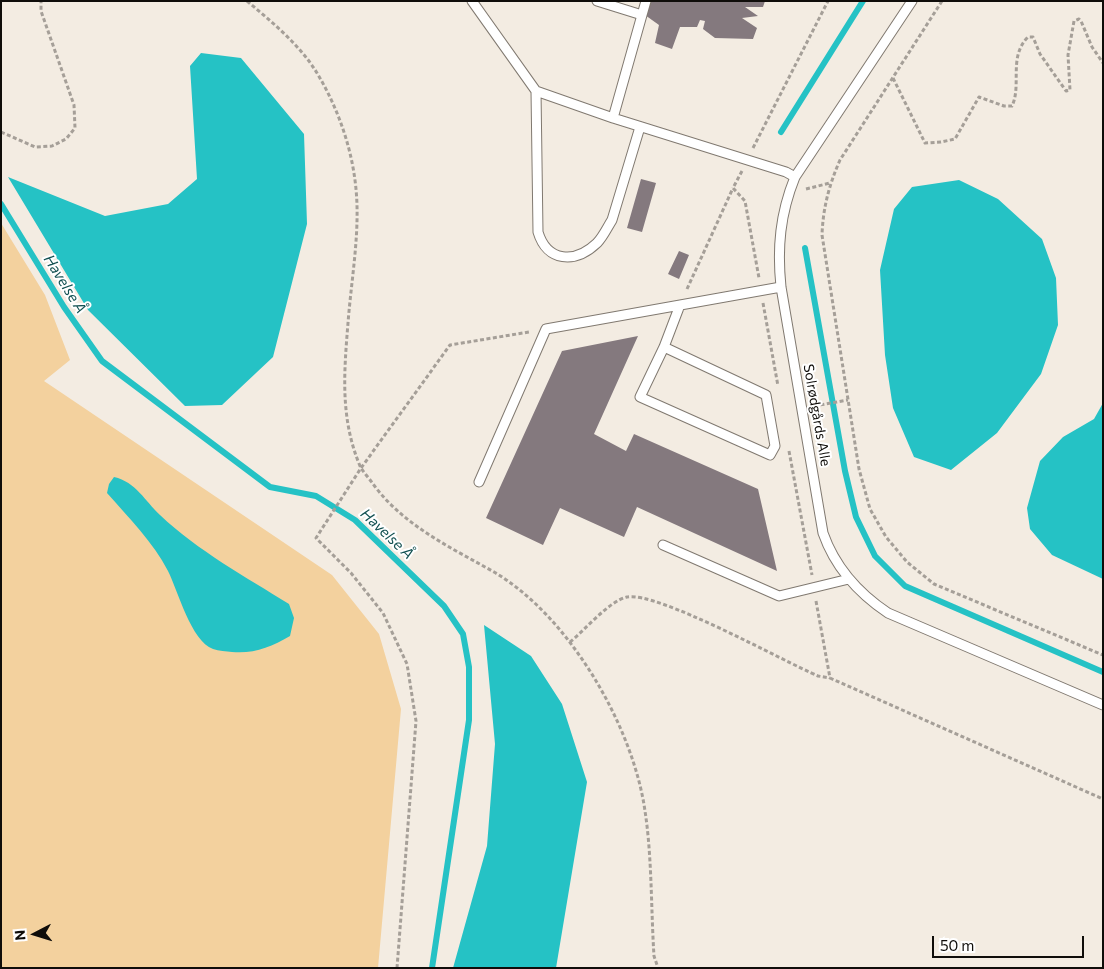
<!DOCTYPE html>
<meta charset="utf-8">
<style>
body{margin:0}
#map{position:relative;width:1104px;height:969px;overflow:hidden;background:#f3ece2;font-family:Commissioner,sans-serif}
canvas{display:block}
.frame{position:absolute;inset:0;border:2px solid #0f0d0a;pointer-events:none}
.north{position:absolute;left:10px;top:909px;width:50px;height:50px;-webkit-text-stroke:4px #fff;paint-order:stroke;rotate:265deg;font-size:14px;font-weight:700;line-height:20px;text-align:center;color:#0f0d0a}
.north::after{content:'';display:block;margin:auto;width:18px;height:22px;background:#0f0d0a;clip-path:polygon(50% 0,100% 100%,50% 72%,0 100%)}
.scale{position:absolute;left:932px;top:936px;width:152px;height:22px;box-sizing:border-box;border:2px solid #0f0d0a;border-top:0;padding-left:6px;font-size:15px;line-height:18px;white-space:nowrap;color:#0f0d0a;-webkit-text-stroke:4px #fff;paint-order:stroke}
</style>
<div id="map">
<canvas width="1104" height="969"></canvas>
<div class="frame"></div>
<div class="north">N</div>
<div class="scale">50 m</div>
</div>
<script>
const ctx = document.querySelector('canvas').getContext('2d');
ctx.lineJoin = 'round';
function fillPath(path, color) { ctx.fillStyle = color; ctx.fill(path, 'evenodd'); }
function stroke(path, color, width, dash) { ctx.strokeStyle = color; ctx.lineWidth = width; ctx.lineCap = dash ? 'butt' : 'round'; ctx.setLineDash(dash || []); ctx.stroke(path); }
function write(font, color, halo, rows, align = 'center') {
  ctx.font = font + ' Commissioner,sans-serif'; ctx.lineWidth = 4; ctx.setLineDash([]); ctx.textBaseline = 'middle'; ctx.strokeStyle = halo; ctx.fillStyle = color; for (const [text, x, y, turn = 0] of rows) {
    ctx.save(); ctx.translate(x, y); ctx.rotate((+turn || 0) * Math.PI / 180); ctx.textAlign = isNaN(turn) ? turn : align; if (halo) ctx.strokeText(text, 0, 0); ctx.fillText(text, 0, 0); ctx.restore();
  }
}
fillPath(new Path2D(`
 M1,223L45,295L70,360L44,381L332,575L379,634L401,709L378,968H1Z`), '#f3d19e');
fillPath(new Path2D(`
 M201,53L241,58L304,134L307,224L273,357L222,405L185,406L88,310L8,177L105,216L168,204L197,179L190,66Z
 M959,180L998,199L1042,239L1056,278L1058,325L1041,374L997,433L951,470L914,457L893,408L885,355L880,270L894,209L912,187Z
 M1103,403V579L1052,555L1030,529L1027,508L1040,461L1063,437L1094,419Z
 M114,477C136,482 145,501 160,515C198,551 246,577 289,604L294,618L290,636C271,647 254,654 232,652C226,651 219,651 213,649C191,641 178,591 168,571C153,542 129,518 107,493L109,484Z
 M484,625L531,656L562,704L587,782L556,968H453L487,846L495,744Z`), '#25c2c5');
stroke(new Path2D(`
 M781,132L863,1
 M1,204L64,307L102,361L270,487L316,496L355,520L444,606L463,634L469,667V720L432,968
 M805,248L845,471L856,517L875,556L905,586L1103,672`), '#25c2c5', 6);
fillPath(new Path2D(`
 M649,1H765L763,7H745L758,16L742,18L757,28L753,39L715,38L703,29L705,21L700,20L697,27H680L672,49L655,43L659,25L645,15Z
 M641,179L656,183L642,232L627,228Z
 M679,251L689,255L679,279L668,274Z
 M638,336L594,434L626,451L634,434L758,489L777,571L637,507L624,537L560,508L543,545L486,518L562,351Z`), '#84797e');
const lane = new Path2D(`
 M472,1L536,91
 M597,1L642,15L646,1
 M912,1L795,177C780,214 777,248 781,287L823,533C835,567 858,593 888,613L1103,705
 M642,15L613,118L786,172L795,177
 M613,118L536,91L538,232C547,262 575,264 597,243C603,237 607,228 612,220L640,127
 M664,347L766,395L775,446L770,455L640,397L664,347L680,305
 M479,482L546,329L781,287
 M663,545L779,596L849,579`);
stroke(lane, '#807970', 11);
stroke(new Path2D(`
 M247,1C272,22 300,45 317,73C341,113 356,160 357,206C358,244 351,284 348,323C344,373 340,418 360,466C363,472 369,478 373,484C404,526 450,547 494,572C569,616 633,726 645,811C652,856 651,910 654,956L658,968
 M942,1L840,160C829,185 823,208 822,235L859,469L870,509L886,537L907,562L934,584L1103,655
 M893,78L925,143L941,142L955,139L979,97L1004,106H1012C1022,85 1008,57 1028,37H1033L1040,54L1066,91L1070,90L1068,55L1074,21L1079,19L1081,21L1092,47L1103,63
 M1,132L35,147L52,146L66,139L75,128L74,105L41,11V1
 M753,148L828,1
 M742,171L733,188L745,201L759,278
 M806,189L830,183
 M687,289L733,188
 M763,303L778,386
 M814,406L848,400
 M789,451L812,575
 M816,601L830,678L1103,799
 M570,642C585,630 609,601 627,597C657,591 783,661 818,676L830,678
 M397,968L416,721L407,664L383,613L351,573L316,538L361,468L450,345L529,332`), '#a59f98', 3, [4, 2.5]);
stroke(lane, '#fff', 9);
write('14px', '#0f0d0a', '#fff', [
 ["Solrødgårds Alle",817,415,80]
]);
write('italic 15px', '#135152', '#fff', [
 ["Havelse Å",65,284,58],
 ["Havelse Å",387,534,43]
]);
</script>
